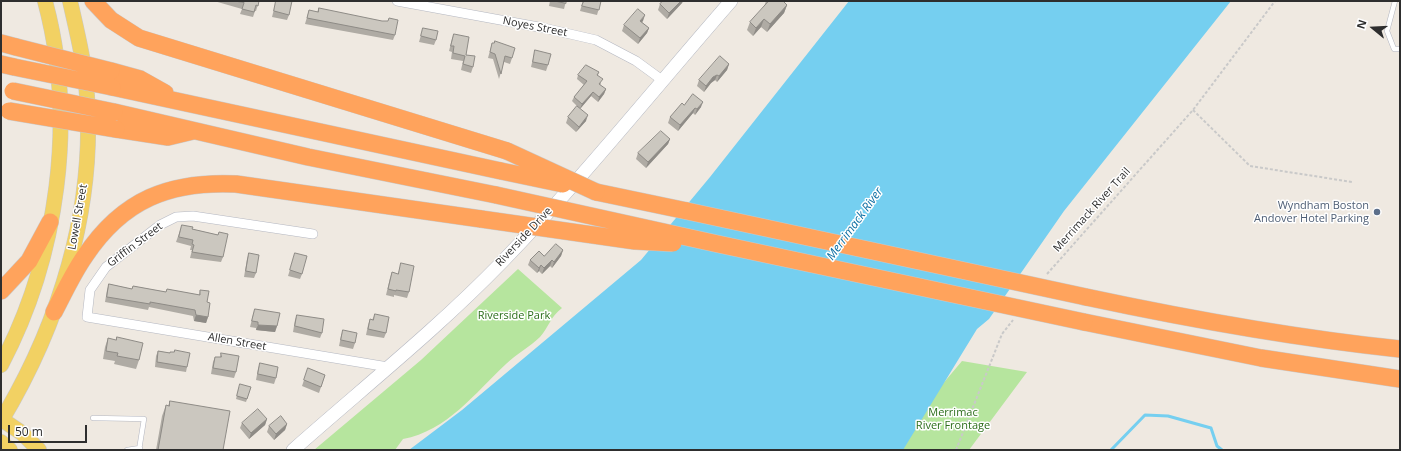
<!DOCTYPE html>
<style>
body{margin:0}
#map{position:relative;width:1401px;height:451px;overflow:hidden;background:#efe9e1;font-family:"Open Sans",sans-serif}
canvas{display:block}
.frame{position:absolute;inset:0;border:2px solid #2e2e2e;pointer-events:none}
.north{position:absolute;left:1353px;top:8px;width:40px;height:40px;-webkit-text-stroke:3px #fff;paint-order:stroke;rotate:288deg;font-size:11px;font-weight:700;line-height:16px;text-align:center;color:#2e2e2e}
.north::after{content:'';display:block;margin:auto;width:14px;height:18px;background:#2e2e2e;clip-path:polygon(50% 0,100% 100%,50% 72%,0 100%)}
.scale{position:absolute;left:8px;top:425px;width:79px;height:18px;box-sizing:border-box;border:2px solid #2e2e2e;border-top:0;padding-left:5px;font-size:12px;line-height:14px;white-space:nowrap;color:#2e2e2e;-webkit-text-stroke:3px #fff;paint-order:stroke}
</style>
<div id="map">
<canvas width="1401" height="451"></canvas>
<div class="frame"></div>
<div class="north">N</div>
<div class="scale">50 m</div>
</div>
<script>
const ctx = document.querySelector('canvas').getContext('2d');
ctx.lineJoin = 'round';
function fillPath(path, color) { ctx.fillStyle = color; ctx.fill(path, 'evenodd'); }
function stroke(path, color, width, dash) { ctx.strokeStyle = color; ctx.lineWidth = width; ctx.lineCap = dash ? 'butt' : 'round'; ctx.setLineDash(dash || []); ctx.stroke(path); }
function write(font, color, halo, rows, align = 'center') {
  ctx.font = font + ' "Open Sans",sans-serif'; ctx.lineWidth = 3; ctx.setLineDash([]); ctx.textBaseline = 'middle'; ctx.strokeStyle = halo; ctx.fillStyle = color; for (const [text, x, y, turn = 0] of rows) {
    ctx.save(); ctx.translate(x, y); ctx.rotate((+turn || 0) * Math.PI / 180); ctx.textAlign = isNaN(turn) ? turn : align; if (halo) ctx.strokeText(text, 0, 0); ctx.fillText(text, 0, 0); ctx.restore();
  }
}
fillPath(new Path2D(`
 M518,269L562,308C550,317 549,327 540,337C530,347 516,354 506,364C475,393 447,431 403,439L395,450H314L421,360Z
 M962,361L1027,372L969,450H887Z`), '#b6e59e');
fillPath(new Path2D(`
 M849,1H1231L1064,211L989,319L977,329L903,450H409L462,410L641,260L710,177Z`), '#75cff0');
stroke(new Path2D(`
 M1111,450L1145,415L1168,416L1211,428L1217,446L1222,450`), '#75cff0', 3);
const lane = new Path2D(`
 M1395,1L1387,31L1394,49H1400
 M93,418L144,419L139,450
 M127,450L140,448`);
const street = new Path2D(`
 M397,1L544,28L596,40L636,61L662,80
 M313,234L193,216L176,217L160,225L106,267L90,290L87,317L388,367`);
const secondary = new Path2D(`
 M293,450C363,388 437,329 502,262C582,179 655,88 731,1`);
const primary = new Path2D(`
 M1,365C58,257 77,120 45,1
 M1,419L22,433L39,450
 M1,421C59,325 95,210 87,96C85,64 77,32 70,1
 M1,442L10,450`);
const highway = new Path2D(`
 M93,1L111,20L139,38L507,151
 M1,43L16,47
 M1,64L14,67
 M111,71L140,79L165,93
 M112,87L501,171
 M114,112L308,157L496,195
 M116,129L168,137L193,131
 M596,192L687,211
 M1,291L29,261L50,222
 M1086,297C1189,319 1294,338 1400,349
 M54,312C64,293 73,273 85,256C123,199 170,181 236,184L481,219
 M1084,322L1261,358L1400,379`);
stroke(lane, '#b4b7c1', 5.5);
stroke(street, '#b4b7c1', 10);
stroke(secondary, '#b4b7c1', 14);
stroke(primary, '#c9c9c9', 16);
stroke(highway, '#c9c9c9', 18);
stroke(new Path2D(`
 M1193,110L1250,166L1352,182
 M1047,274L1193,110L1275,1
 M956,450L1002,334L1013,320`), '#c9c9c9', 2, [3, 2]);
stroke(lane, '#fff', 4.5);
stroke(street, '#fff', 9);
stroke(secondary, '#fff', 13);
stroke(primary, '#f2d163', 15);
stroke(highway, '#ffa35c', 17);
const highwayBridge = new Path2D(`
 M16,47L111,71
 M14,67L112,87
 M13,91L114,112
 M9,111L116,129
 M507,151L596,192
 M501,171L563,184
 M496,195L718,244L1084,322
 M687,211L1086,297
 M481,219L635,241L673,243`);
stroke(highwayBridge, '#c9c9c9', 18, []);
stroke(highwayBridge, '#ffa35c', 17);
fillPath(new Path2D(`
 M214,1H259L256,11H255L253,17L240,14L242,9Z
 M276,1L289,15L287,20L272,17Z
 M550,1H566L564,9L549,6Z
 M583,1H601L597,15L580,11Z
 M663,1H683L682,3L667,19L658,10L660,4Z
 M766,1H783L787,5L784,13L767,32L761,27L753,36L747,30L750,22L764,7Z
 M319,8L395,35L393,40L305,24L309,10L317,12Z
 M643,21L642,22L649,28L647,33L638,44L622,31L624,25Z
 M423,28L436,40L434,45L419,42Z
 M454,34L473,67L471,73L461,70L463,61L451,59L452,52L449,51L452,39Z
 M492,43L512,58L510,64L504,62L499,79L493,59L488,58Z
 M535,50L548,65L546,71L531,67Z
 M729,64L727,70L717,82L715,80L711,83L704,92L697,86L699,80Z
 M599,72L598,75L601,84L600,85L606,89L604,94L598,102L591,96L580,109L586,121L576,132L566,123L568,117L577,106L572,101L574,97L584,85L577,79L578,75Z
 M684,105L701,107L695,115L693,113L678,131L668,123L670,117Z
 M670,139L668,144L646,168L636,159L638,153Z
 M182,225L192,229L218,235L219,232L223,257L221,262L190,258L192,250H190L191,246L176,242Z
 M563,250L561,256L552,268L550,266L542,274L539,271L537,273L528,265L530,260Z
 M249,253L256,273L254,278L244,277L247,259Z
 M295,253L302,274L300,279L288,276Z
 M401,263L409,292L407,298L394,295V297L386,295L390,278L392,272L398,274Z
 M109,284L132,289L133,286L166,292L167,289L199,295L200,290L207,302L208,317L206,323L194,321L193,316L149,307L148,310L105,302L107,290Z
 M255,309L277,326L275,332L256,330V328L250,327L253,315Z
 M375,314L386,333L384,338L366,335L368,325L370,319L372,320Z
 M297,315L322,333L320,338L293,332L295,320Z
 M343,330L355,343L353,349L339,346L341,336Z
 M108,338L139,360L136,369L114,364L115,361L103,359L105,347Z
 M175,350L187,367L186,372L155,367L156,356L158,351L170,353L174,352Z
 M221,353L236,372L234,378L211,374L213,362L215,357H220Z
 M260,363L276,378L274,384L256,380L258,369Z
 M308,368L325,375L319,393L302,386Z
 M239,387H251L246,402L236,399Z
 M170,401L223,450H156L162,416L166,405L168,406Z
 M267,419L265,425L249,439L240,428L242,423Z
 M287,424L285,430L274,440L267,432L269,426Z`), '#afaba4');
fillPath(new Path2D(`
 M681,1H683L682,3L667,19L669,13Z
 M787,5L784,13L767,32L770,24Z
 M645,15L643,21L638,26L640,21Z
 M764,19L761,27L753,36L756,28Z
 M649,28L647,33L638,44L640,38Z
 M729,64L727,70L717,82L719,76Z
 M717,75L715,80L711,83L704,92L706,86L713,77Z
 M606,89L604,94L598,102L599,97Z
 M593,92L591,96L580,109L582,104Z
 M703,102L701,107L695,115L697,109Z
 M695,108L693,113L678,131L680,125Z
 M588,115L586,121L576,132L579,127Z
 M670,139L668,144L646,168L648,162Z
 M563,250L561,256L552,268L554,262Z
 M552,260L550,266L542,274L544,268Z
 M541,265L539,271L537,273L539,268Z
 M196,315L208,317L206,323L194,321Z
 M258,325L277,326L275,332L256,330Z
 M267,419L265,425L249,439L251,433Z
 M287,424L285,430L274,440L276,434Z`), '#8e8b86');
const building = new Path2D(`
 M235,1H259L258,6L256,5L254,12L242,9L244,3Z
 M276,1H292L289,15L274,11Z
 M555,1H566V3Z
 M584,1H601L599,10L582,6Z
 M663,1H681L669,13L660,4Z
 M769,1H783L787,5L770,24L764,19L756,28L750,22Z
 M319,8L382,21H388L389,18L398,20L395,35L307,18L309,10L318,12Z
 M638,9L645,15L640,21L649,28L640,38L624,25Z
 M423,28L438,31L436,40L421,36Z
 M454,34L469,37L466,55L475,56L473,67L463,64L465,56L453,53L454,46H451Z
 M495,41L515,48L512,58L505,56L501,74L495,54L490,52L492,43H494Z
 M535,50L551,54L548,65L533,62Z
 M720,56L729,64L719,76L717,75L713,77L706,86L699,80Z
 M586,65L599,72L597,75L603,79L599,84L606,89L599,97L593,92L582,104L574,97L587,81L578,75Z
 M693,94L703,102L697,109L695,108L680,125L670,117L682,103L684,105Z
 M577,106L588,115L579,127L568,117Z
 M661,131L670,139L648,162L638,153Z
 M182,225L193,227L192,229L218,235L219,232L228,234L223,257L192,252L194,245L192,244L193,240L179,237Z
 M556,244L563,250L554,262L552,260L544,268L541,265L539,268L530,260L539,251L544,256Z
 M249,253L259,255L256,273L246,271Z
 M295,253L307,256L302,274L290,270Z
 M401,263L414,266L409,292L396,290V291L388,289L392,272L398,274Z
 M109,284L132,289L133,286L166,292L167,289L200,295V290L209,291L207,302L210,303L208,317L196,315L195,310L150,302V304L107,297Z
 M255,309L280,313L277,326L258,325V322L252,321Z
 M375,314L389,317L386,333L368,329L370,319L373,320Z
 M297,315L324,319L322,333L295,326Z
 M343,330L357,333L355,343L341,340Z
 M117,337L143,343L139,360L117,356L118,353L106,351L108,338L116,340Z
 M175,350L190,353L187,367L157,362L158,351L170,353V352H174Z
 M221,353L239,356L236,372L213,368L215,357H221Z
 M260,363L278,367L276,378L258,374Z
 M308,368L325,375L321,387L304,380Z
 M240,384L251,387L247,399L237,396Z
 M170,401L230,411L223,450H158L166,405L169,406Z
 M258,409L267,419L251,433L242,423Z
 M281,416L287,424L276,434L269,426Z`);
fillPath(building, '#cbc7bf');
stroke(building, '#8e8b86', 1);
for (const [x, y, r, color] of [
 [1377,212,4,"#5c6f8a"]
]) { const dot = new Path2D(); dot.arc(x, y, r, 0, 2 * Math.PI); ctx.fillStyle = color; ctx.fill(dot); stroke(dot, '#fff', 1.5); }
write('11px', '#2e2e2e', '#fff', [
 ["Noyes Street",535,27,11],
 ["Merrimack River Trail",1092,210,-48],
 ["Lowell Street",78,217,-80],
 ["Riverside Drive",524,237,-47],
 ["Griffin Street",135,245,-37],
 ["Allen Street",237,342,10]
]);
write('11px', '#4e5e75', '#fff', [
 ["Wyndham Boston",1369,206],
 ["Andover Hotel Parking",1369,219]
], 'right');
write('11px', '#2c6e1b', '#fff', [
 ["Riverside Park",514,316],
 ["Merrimac",953,413],
 ["River Frontage",953,426]
]);
write('italic 12px', '#0d6fa3', '#fff', [
 ["Merrimack River",855,224,-54]
]);
</script>
